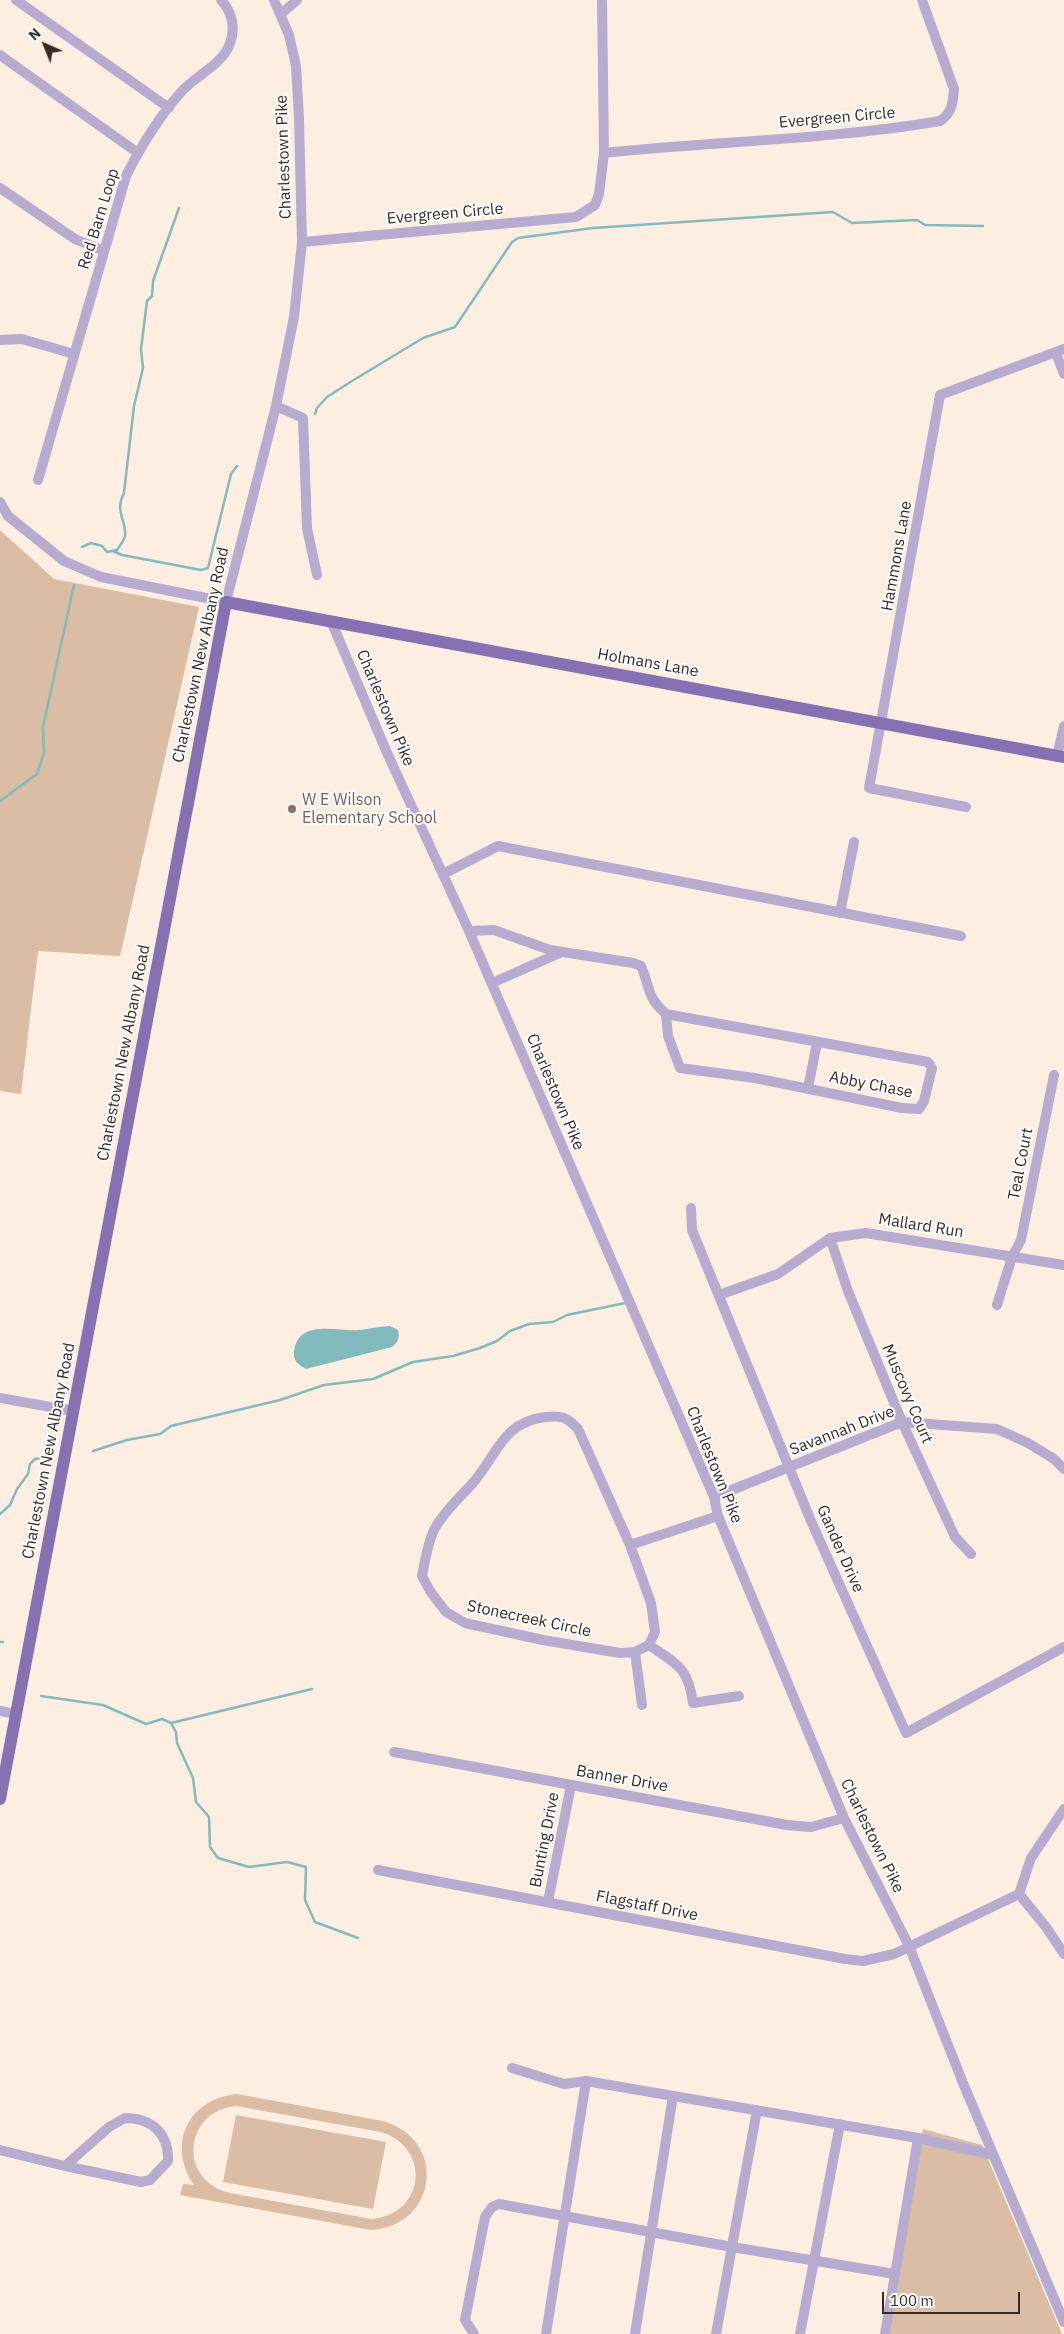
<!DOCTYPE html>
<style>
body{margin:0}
#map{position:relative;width:1064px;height:2334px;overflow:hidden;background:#feeee1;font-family:"IBM Plex Sans",sans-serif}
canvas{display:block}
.north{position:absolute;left:20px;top:20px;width:50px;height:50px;-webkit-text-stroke:4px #fff;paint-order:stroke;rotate:316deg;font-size:14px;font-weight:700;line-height:20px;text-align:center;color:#342c26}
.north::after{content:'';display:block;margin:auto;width:18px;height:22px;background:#342c26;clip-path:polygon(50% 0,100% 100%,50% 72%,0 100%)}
.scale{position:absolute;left:882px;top:2292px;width:138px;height:22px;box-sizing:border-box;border:2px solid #342c26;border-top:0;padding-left:6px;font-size:15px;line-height:18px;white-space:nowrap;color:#342c26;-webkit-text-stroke:4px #fff;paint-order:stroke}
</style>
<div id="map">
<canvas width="1064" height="2334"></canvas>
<div class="north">N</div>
<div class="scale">100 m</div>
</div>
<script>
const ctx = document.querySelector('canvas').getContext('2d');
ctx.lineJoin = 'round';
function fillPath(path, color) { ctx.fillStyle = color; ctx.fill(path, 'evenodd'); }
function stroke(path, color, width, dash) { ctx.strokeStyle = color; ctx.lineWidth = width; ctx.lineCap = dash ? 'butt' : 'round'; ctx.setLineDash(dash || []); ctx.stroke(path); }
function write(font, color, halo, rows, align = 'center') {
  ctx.font = font + ' "IBM Plex Sans",sans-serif'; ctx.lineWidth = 4; ctx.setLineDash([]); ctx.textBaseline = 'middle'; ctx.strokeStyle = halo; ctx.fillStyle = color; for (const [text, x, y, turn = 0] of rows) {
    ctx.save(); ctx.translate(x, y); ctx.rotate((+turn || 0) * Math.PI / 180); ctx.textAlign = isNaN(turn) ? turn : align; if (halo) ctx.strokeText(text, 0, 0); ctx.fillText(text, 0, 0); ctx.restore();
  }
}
fillPath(new Path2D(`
 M0,530L54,579L199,607L120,956L38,951L21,1094L0,1091Z
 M237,2094L383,2121C448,2140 438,2226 371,2230L180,2195L183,2184L194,2185C167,2145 187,2099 237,2094ZM236,2106L381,2132C432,2148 425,2215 371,2219L230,2193C178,2181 183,2111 236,2106Z
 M236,2115L386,2142L373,2209L223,2182Z
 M923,2129L982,2145L1062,2334H890Z`), '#dabda4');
fillPath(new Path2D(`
 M390,1326L398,1330C400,1339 398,1342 392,1347L306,1369C299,1365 293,1361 294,1352C298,1318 337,1332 359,1330C370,1329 380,1326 390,1326Z`), '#83babd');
stroke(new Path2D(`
 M315,414L317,408L327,397L352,381L423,338L455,327L512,242L518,238L593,228L833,212L852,223L917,220L925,225L983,226
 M82,547L91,543L102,546L107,552L117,550C120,545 124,541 125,536C127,522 114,511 124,493L134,406L143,368L141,349L147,301L152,296L153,281L179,208
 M113,551L122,555L201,570L208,568L231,474L237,466
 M0,801L37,774L44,753L43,727L74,585
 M93,1451L127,1440L160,1434L171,1426L280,1400L324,1385L373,1379L413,1362L453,1356L480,1348L497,1341L510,1331L529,1324L553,1322L567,1315L625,1303
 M0,1514L10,1505L17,1489L28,1474L30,1464L35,1459L41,1458
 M0,1642H3
 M41,1696L103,1705L146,1724L162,1719L171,1723L176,1732L177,1743L193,1778L196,1802L209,1817L210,1847L218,1858L249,1867L287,1862L306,1867L305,1900L315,1922L358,1938
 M171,1723L312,1689`), '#83babd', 2.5);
stroke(new Path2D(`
 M16,0L169,108
 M281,14L297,0
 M0,55L138,153
 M604,153C716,141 829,140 940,121C952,113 953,103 954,89L922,0
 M0,188L75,239L104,251
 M302,242L576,217L595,205L599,194L604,153L602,0
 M0,340L22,339L74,354
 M1056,353L1064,374
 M276,406L303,418L307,528L317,575
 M38,480L126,176C141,146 159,117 181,92C195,76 220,66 229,46C236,30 233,13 221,0
 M0,502L8,516L64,561L101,577L226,602L276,406L294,317L302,242L299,118L296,66L289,35L274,0
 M331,621L388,755L469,931L714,1497L718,1516L844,1818L909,1946L963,2083L1064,2322
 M1057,756L1064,726
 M966,807L869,788L940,395L1064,349
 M443,874L498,846L961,936
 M840,913L854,842
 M469,931L494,930L550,950L633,963L641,966C651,988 645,995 666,1014L928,1062L932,1068L924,1101L919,1109L902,1108L755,1078L680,1068L668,1036L666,1014
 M492,983L562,952
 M808,1088L817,1043
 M691,1208L692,1230L811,1521L906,1733L1064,1647
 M830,1238L848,1291L902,1422L955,1537L971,1554
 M719,1295L778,1274L830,1238L866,1233L1064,1265
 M997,1305L1012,1257L1021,1240L1054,1075
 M0,1398L73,1411
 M714,1497L902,1422L997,1429L1028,1443L1054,1459L1064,1469
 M630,1545L651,1603L655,1632L649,1645L635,1652L620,1653L543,1640L465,1623L446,1612L430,1591L422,1576C425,1560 428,1541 435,1528C445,1511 459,1498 472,1484C497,1456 502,1422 545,1417C561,1415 567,1417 578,1429L630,1545L718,1516
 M649,1645C678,1665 688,1667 693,1703L739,1696
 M635,1652L642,1705
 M0,1711L16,1714
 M394,1752L787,1825L811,1827L844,1818
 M378,1870L845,1959L863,1961L894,1954L1019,1894L1031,1858L1064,1809
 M1019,1894L1046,1927L1064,1954
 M548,1902L571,1785
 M512,2068L564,2084L586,2081L918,2138L993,2155
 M125,2118C152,2118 169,2134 168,2161L150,2180L141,2182L65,2166L109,2127Z
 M0,2150L65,2166
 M474,2334L465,2320L485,2217L492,2207L499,2204L732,2247L895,2274
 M546,2334L586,2081
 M635,2334L673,2096
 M716,2334L757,2110
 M800,2334L840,2124
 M885,2334L918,2138`), '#b7acd0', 10);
stroke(new Path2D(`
 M0,1799L226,602L1064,757`), '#8771b2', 12);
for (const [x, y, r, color] of [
 [292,809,5,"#8d6e63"]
]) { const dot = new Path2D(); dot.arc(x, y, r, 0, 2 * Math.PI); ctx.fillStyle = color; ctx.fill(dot); stroke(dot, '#fff', 2); }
write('16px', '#342c26', '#fff', [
 ["Evergreen Circle",837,118,-5],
 ["Charlestown Pike",284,157,-92],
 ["Evergreen Circle",445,214,-5],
 ["Red Barn Loop",99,219,-73],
 ["Hammons Lane",897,556,-80],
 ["Charlestown New Albany Road",201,655,-78],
 ["Holmans Lane",648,663,10],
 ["Charlestown Pike",385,708,67],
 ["Charlestown New Albany Road",124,1053,-79],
 ["Abby Chase",871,1085,11],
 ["Charlestown Pike",555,1092,67],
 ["Teal Court",1021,1164,-79],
 ["Mallard Run",921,1226,9],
 ["Muscovy Court",907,1394,67],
 ["Savannah Drive",842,1431,-21],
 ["Charlestown New Albany Road",49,1451,-79],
 ["Charlestown Pike",714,1465,68],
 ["Gander Drive",840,1549,66],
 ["Stonecreek Circle",529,1619,12],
 ["Banner Drive",622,1779,10],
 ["Charlestown Pike",872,1836,64],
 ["Bunting Drive",545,1840,-79],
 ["Flagstaff Drive",647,1906,11]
]);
write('16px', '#785e54', '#fff', [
 ["W E Wilson",302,800],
 ["Elementary School",302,818]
], 'left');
</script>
